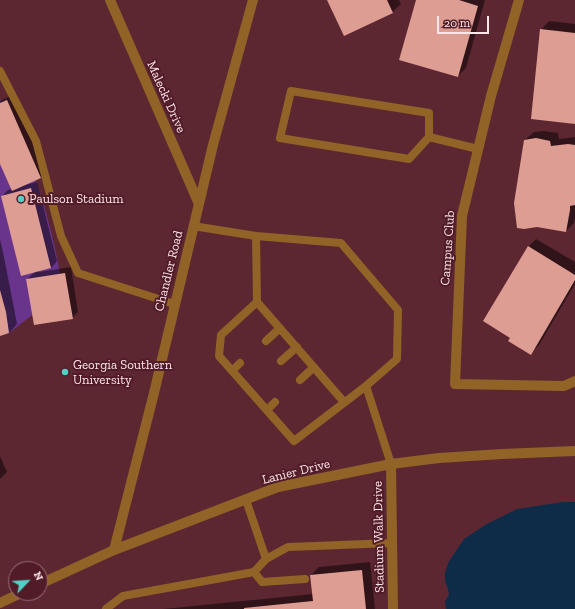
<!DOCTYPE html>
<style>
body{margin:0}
#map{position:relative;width:575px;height:609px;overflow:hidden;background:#5d2732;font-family:"Zilla Slab",serif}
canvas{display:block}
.north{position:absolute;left:8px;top:561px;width:40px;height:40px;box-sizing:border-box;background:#511c28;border:1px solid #956d75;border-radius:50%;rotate:65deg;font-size:11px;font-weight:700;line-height:16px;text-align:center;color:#fce6e9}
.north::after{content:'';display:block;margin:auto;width:14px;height:18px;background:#55cec6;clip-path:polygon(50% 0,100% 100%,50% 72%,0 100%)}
.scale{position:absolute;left:437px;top:16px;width:52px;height:18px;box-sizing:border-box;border:2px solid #fce6e9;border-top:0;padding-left:5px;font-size:12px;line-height:14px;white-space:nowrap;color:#fce6e9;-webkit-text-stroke:3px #511c28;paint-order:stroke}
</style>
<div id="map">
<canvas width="575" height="609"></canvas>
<div class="north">N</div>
<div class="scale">20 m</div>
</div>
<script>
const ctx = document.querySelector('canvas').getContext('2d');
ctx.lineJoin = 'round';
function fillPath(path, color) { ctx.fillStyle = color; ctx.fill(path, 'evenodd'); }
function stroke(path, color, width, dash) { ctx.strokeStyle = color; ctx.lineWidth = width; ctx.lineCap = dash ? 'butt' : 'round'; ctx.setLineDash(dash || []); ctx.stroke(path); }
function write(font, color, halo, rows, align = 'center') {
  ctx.font = font + ' "Zilla Slab",serif'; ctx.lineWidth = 4; ctx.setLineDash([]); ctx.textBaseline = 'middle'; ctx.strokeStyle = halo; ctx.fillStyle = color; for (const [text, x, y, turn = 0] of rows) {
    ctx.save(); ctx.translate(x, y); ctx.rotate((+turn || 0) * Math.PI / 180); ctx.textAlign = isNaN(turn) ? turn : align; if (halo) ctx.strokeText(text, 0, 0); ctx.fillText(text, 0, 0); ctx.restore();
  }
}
fillPath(new Path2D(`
 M0,99C12,124 26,150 35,178C48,215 57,253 63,291L9,333L0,324Z`), '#69358c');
fillPath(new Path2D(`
 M563,502H575V609H446L445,601L449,595L448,589L445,581V573L449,561L464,539L485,525L517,509Z`), '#0e2c47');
fillPath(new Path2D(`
 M328,0H399L401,4L392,12Z
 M417,0H485L466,68L458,76Z
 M549,21L575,24V123L541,30Z
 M13,95L47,171L41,177L25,184V185L37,182L57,261L51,268L39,271V272L71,267L78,312L72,318L27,279L35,272L2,196L8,190L12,189L0,162V101Z
 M544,131L558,133L559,139L575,137V218L574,223L566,231L525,140L534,132Z
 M0,239L4,257L17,324L9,333L0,335Z
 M536,239L575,262V284L539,345L531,353L528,247Z
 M0,456L7,472L0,479Z
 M370,562L375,609H163L313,594L311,575L319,567Z`), '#0007');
fillPath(new Path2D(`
 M327,0H387L393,13L344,36Z
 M416,0H459L478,6L458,77L399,60Z
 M540,29L575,33V124L531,119Z
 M7,100L41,178L12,191L0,164V103Z
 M536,138L550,141L551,146L568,144L575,145V205L570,206V210L566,232L537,227L524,229L517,228L514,203L524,140Z
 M31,188L51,268L21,276L1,196Z
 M528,246L575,275V280L531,355L508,341L510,338L483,321Z
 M65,273L73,319L34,325L26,279Z
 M0,290L6,312L9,333L0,336Z
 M362,570L366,609H244V608L313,601L310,575Z`), '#de9d92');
stroke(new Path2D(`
 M0,71L36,141L61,236L78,273L174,304
 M429,137V113L291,91L280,138L409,159L429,137L478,149
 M193,226L256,236L341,243L398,310L397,359L366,386L294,441L219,356L221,335L257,302L256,236
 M257,302L344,402
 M266,341L280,328
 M281,361L297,347
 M232,371L240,363
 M300,380L314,367
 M366,386L391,464
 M267,410L275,402
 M246,500L266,559
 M254,572L262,582L305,579
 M106,609L123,596L254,572L266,559L288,547L392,543`), '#916327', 8);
stroke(new Path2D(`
 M110,0L199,204
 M519,0L491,96L462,216L455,384L564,386L575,381
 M391,464L393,609
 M114,550L154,393L213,145L253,0`), '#916327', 10);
stroke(new Path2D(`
 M40,584L114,550L278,487L391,464L439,458L502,454L575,451
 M0,603L21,593`), '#916327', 10);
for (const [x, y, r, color] of [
 [21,199,4,"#55cec6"],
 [65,372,4,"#55cec6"]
]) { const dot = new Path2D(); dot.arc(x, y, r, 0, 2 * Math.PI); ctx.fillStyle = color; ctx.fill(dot); stroke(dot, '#511c28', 1.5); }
write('13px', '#fce6e9', '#511c28', [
 ["Malecki Drive",166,97,66],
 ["Campus Club",448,248,-86],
 ["Chandler Road",169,271,-76],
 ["Lanier Drive",296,472,-14],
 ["Stadium Walk Drive",379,537,-91]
]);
write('13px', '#fce6e9', '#511c28', [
 ["Paulson Stadium",29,199],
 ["Georgia Southern",73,365],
 ["University",73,380]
], 'left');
</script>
